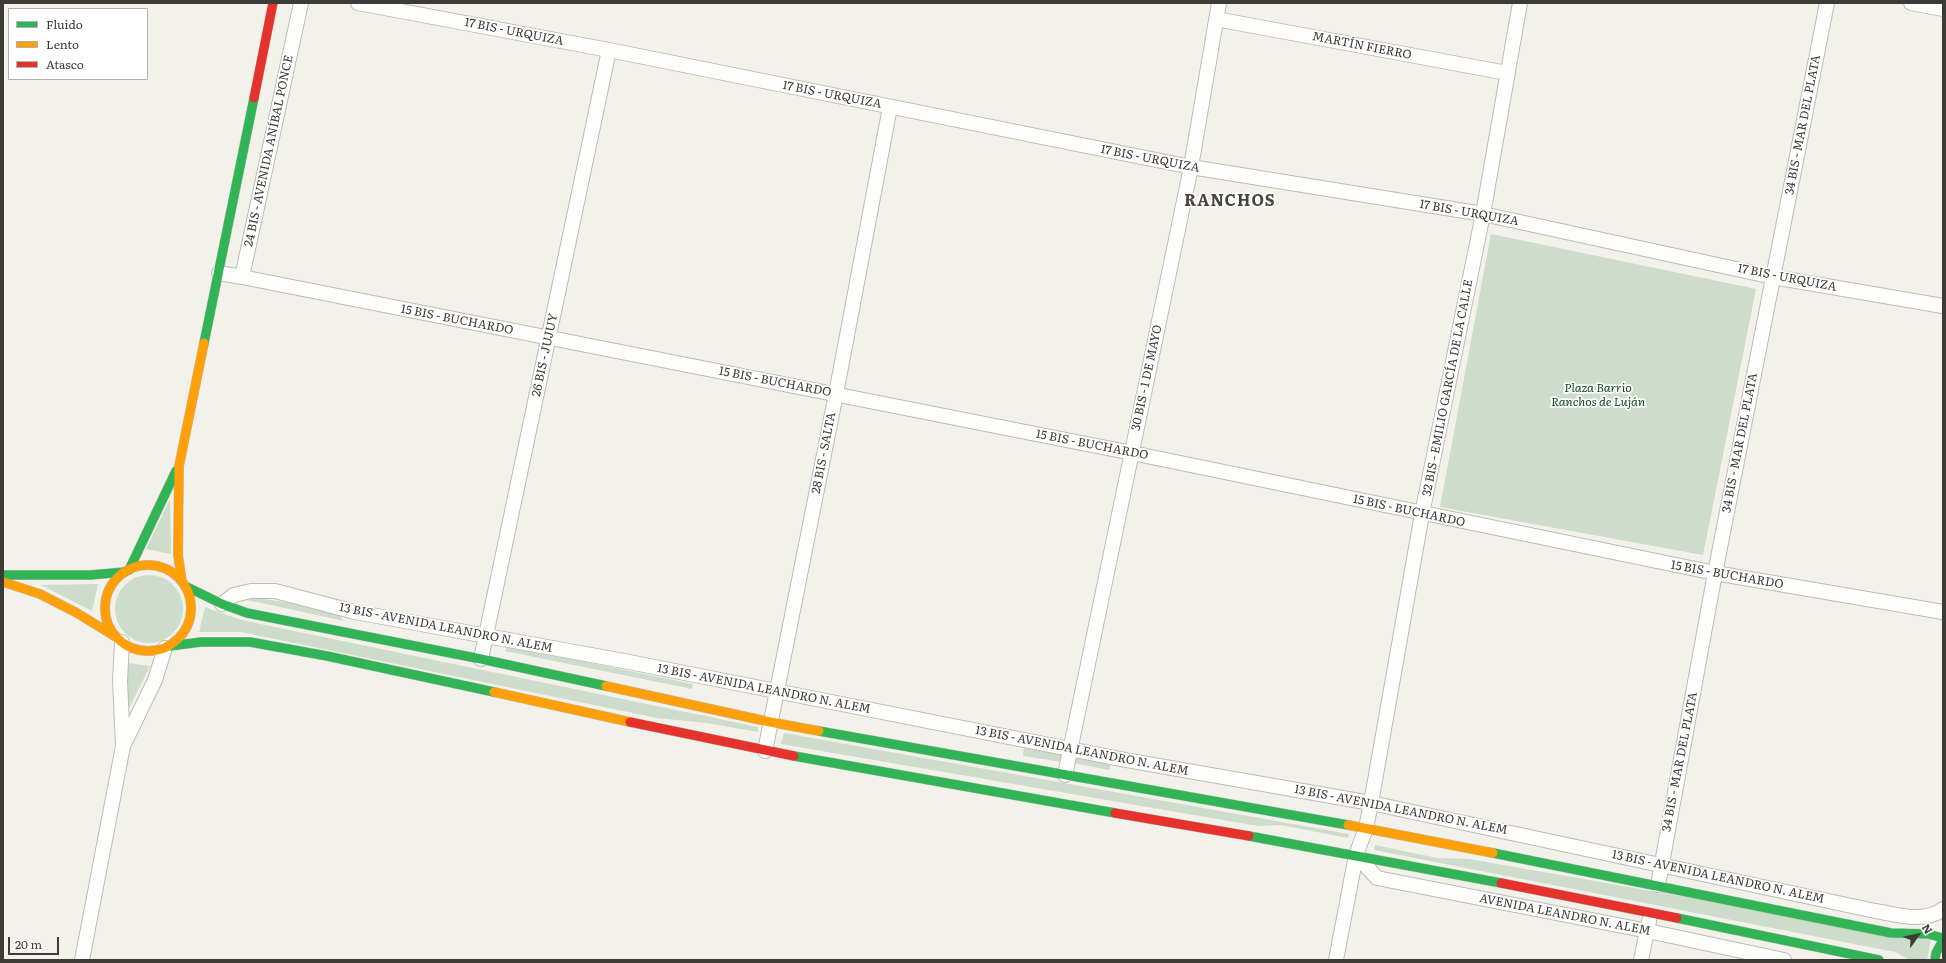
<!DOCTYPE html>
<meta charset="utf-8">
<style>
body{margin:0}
#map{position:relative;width:1946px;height:963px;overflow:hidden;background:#f2f1ea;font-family:Literata,serif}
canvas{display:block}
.frame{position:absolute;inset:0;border:4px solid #3c3b36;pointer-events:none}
.legend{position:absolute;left:8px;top:8px;width:140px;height:72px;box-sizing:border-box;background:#fff;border:1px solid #b1b1af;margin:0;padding:5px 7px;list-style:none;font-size:12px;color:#3c3b36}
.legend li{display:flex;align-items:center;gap:8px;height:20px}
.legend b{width:20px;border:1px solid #b1b1af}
.north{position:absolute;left:1898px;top:915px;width:40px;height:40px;-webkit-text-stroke:3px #fff;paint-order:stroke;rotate:57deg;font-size:11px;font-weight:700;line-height:16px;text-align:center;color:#3c3b36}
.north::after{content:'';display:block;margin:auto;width:14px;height:18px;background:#3c3b36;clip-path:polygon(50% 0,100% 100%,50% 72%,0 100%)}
.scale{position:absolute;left:8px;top:937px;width:51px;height:18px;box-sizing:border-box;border:2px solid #3c3b36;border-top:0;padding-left:5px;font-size:12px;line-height:14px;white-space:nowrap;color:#3c3b36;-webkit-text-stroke:3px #fff;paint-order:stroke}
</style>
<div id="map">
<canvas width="1946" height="963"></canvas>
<div class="frame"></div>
<ul class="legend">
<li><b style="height:5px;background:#30b455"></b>Fluido</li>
<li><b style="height:5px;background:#ff9f0a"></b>Lento</li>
<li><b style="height:5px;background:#e5322d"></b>Atasco</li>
</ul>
<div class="north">N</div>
<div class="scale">20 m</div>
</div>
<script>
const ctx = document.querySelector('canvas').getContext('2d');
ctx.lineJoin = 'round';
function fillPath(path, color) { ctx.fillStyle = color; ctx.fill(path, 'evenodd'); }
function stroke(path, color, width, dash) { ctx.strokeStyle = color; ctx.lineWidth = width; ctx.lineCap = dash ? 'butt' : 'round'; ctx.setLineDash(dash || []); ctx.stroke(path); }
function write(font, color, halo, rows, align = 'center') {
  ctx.font = font + ' Literata,serif'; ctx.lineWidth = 3.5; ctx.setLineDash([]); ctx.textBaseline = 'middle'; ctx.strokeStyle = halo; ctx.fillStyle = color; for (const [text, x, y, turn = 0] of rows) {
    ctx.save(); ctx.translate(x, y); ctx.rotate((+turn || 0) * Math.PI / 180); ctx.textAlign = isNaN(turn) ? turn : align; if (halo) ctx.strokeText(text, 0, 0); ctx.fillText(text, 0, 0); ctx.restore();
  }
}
fillPath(new Path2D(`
 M1491,234L1756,289L1703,555L1440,507Z
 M170,499L171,554L146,549Z
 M115 609a34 34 0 1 1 68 0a34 34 0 1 1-68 0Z
 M98,584L92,611L41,585Z
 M258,598L303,605L338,614L344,621L243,599Z
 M205,607L241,620L758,727V732L707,723L657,718L241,632H199Z
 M508,646L693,684L692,689L505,651Z
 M128,663L150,666L128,710Z
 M784,733L1349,834L1348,838L1281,825L1258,826L781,744Z
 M1024,748L1063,754L1062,762L1023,756Z
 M1075,755L1111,762L1109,770L1074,763Z
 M1375,845L1437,858L1469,859L1931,940L1927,960H1910L1895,952L1374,850Z`), '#cddccb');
const street = new Path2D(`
 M358,3L609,50L1191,167L1483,214L1773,277L1943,306
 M1911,3L1943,9
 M1216,19L1507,73
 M219,273L242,277L301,3
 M242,277L1132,453L1715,573L1943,612
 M222,604L234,595L251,591H275L355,612L624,661L1120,759L1371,803L1875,911C1896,914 1925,924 1943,909
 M481,659L609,50
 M124,744L155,680L165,648
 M765,751L836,394L890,107
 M1065,775L1191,167L1219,3
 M1356,855L1377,878L1648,931L1784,960
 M1658,885L1715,573L1827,3
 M82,960L123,746L120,681L122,642
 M1336,960L1356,855L1366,828L1371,803L1422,514L1483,214L1520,3
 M1641,960L1649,921`);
const fast = new Path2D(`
 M204,343L254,98
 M129,570L176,471
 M3,575H90L125,572
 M185,586L222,604L247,613L481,659L606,686
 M170,646L201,642H250L327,656L494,692
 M819,731L1348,825
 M794,756L1115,813
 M1249,836L1501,883
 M1493,853L1891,933L1928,934L1943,938
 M1677,918L1879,960
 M1935,960L1936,953L1943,940`);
const slow = new Path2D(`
 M105 608a43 43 0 1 1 86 0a43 43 0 1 1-86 0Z
 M3,582L40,594L77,613L116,637
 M182,582L178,555L179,466L204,343
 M606,686L770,722L819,731
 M494,692L630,722
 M1348,825L1493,853`);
const jam = new Path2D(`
 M254,98L273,3
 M630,722L794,756
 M1115,813L1249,836
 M1501,883L1677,918`);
stroke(street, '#bdbdb7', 16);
stroke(fast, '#bdbdb7', 10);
stroke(slow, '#bdbdb7', 10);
stroke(jam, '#bdbdb7', 10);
stroke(street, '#fdfdfc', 14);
stroke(fast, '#30b455', 9);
stroke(slow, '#ff9f0a', 9);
stroke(jam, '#e5322d', 9);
write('12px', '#3c3b36', '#fff', [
 ["17 BIS - URQUIZA",514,32,11],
 ["MARTÍN FIERRO",1362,46,11],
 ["17 BIS - URQUIZA",832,95,11],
 ["34 BIS - MAR DEL PLATA",1803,125,-79],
 ["24 BIS - AVENIDA ANÍBAL PONCE",269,151,-78],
 ["17 BIS - URQUIZA",1150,159,11],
 ["17 BIS - URQUIZA",1469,213,10],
 ["17 BIS - URQUIZA",1787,278,11],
 ["15 BIS - BUCHARDO",457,320,11],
 ["26 BIS - JUJUY",545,355,-78],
 ["30 BIS - 1 DE MAYO",1147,378,-78],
 ["15 BIS - BUCHARDO",775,382,11],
 ["32 BIS - EMILIO GARCÍA DE LA CALLE",1448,388,-79],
 ["34 BIS - MAR DEL PLATA",1740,443,-79],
 ["15 BIS - BUCHARDO",1092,445,11],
 ["28 BIS - SALTA",824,453,-79],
 ["15 BIS - BUCHARDO",1409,511,12],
 ["15 BIS - BUCHARDO",1727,575,10],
 ["13 BIS - AVENIDA LEANDRO N. ALEM",446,628,11],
 ["13 BIS - AVENIDA LEANDRO N. ALEM",764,689,11],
 ["13 BIS - AVENIDA LEANDRO N. ALEM",1082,751,11],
 ["34 BIS - MAR DEL PLATA",1680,762,-79],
 ["13 BIS - AVENIDA LEANDRO N. ALEM",1401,810,11],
 ["13 BIS - AVENIDA LEANDRO N. ALEM",1718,877,12],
 ["AVENIDA LEANDRO N. ALEM",1565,915,11]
]);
write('italic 12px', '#16451f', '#fff', [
 ["Plaza Barrio",1598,388],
 ["Ranchos de Luján",1598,402]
]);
ctx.letterSpacing = '1px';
write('bold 16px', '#48463c', '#fff', [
 ["RANCHOS",1230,201]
]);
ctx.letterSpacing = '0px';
</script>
